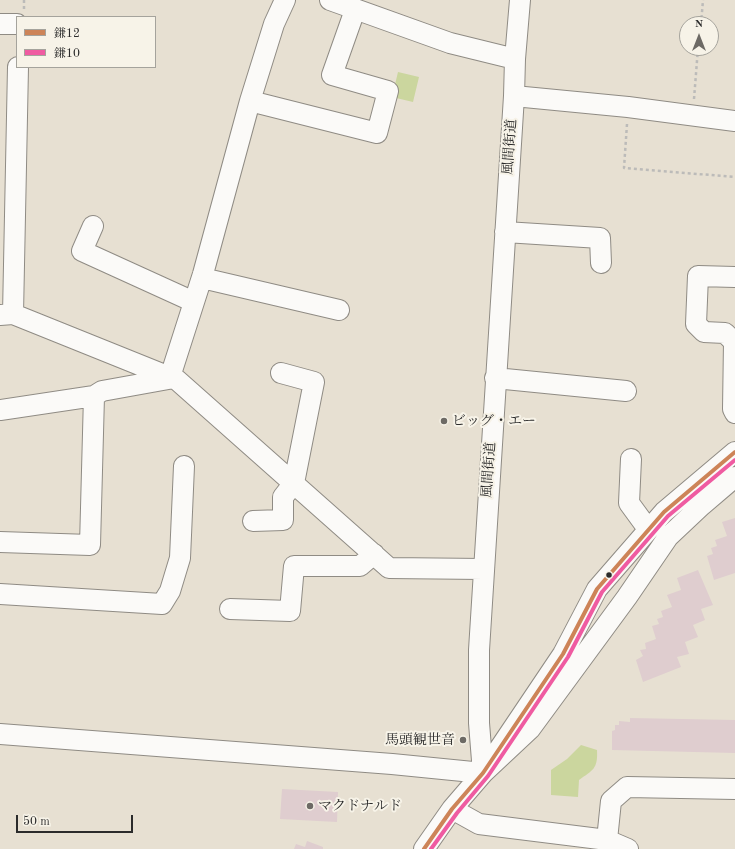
<!DOCTYPE html>
<meta charset="utf-8">
<style>
body{margin:0}
#map{position:relative;width:735px;height:849px;overflow:hidden;background:#e7e0d2;font-family:"Old Standard TT","Noto Serif JP",serif}
canvas{display:block}
.legend{position:absolute;left:16px;top:16px;width:140px;height:52px;box-sizing:border-box;background:#f7f3e8;border:1px solid #a5a39c;margin:0;padding:5px 7px;list-style:none;font-size:12px;color:#2b2b2b}
.legend li{display:flex;align-items:center;gap:8px;height:20px}
.legend b{width:20px;border:1px solid #a5a39c}
.north{position:absolute;left:679px;top:16px;width:40px;height:40px;box-sizing:border-box;background:#f7f3e8;border:1px solid #a5a39c;border-radius:50%;rotate:0deg;font-size:11px;font-weight:700;line-height:16px;text-align:center;color:#2b2b2b}
.north::after{content:'';display:block;margin:auto;width:14px;height:18px;background:#6d6a65;clip-path:polygon(50% 0,100% 100%,50% 72%,0 100%)}
.scale{position:absolute;left:16px;top:815px;width:117px;height:18px;box-sizing:border-box;border:2px solid #2b2b2b;border-top:0;padding-left:5px;font-size:12px;line-height:14px;white-space:nowrap;color:#2b2b2b;-webkit-text-stroke:3px #f7f3e8;paint-order:stroke}
</style>
<div id="map">
<canvas width="735" height="849"></canvas>
<ul class="legend">
<li><b style="height:5px;background:#cd8458"></b>鎌12</li>
<li><b style="height:5px;background:#ef5ba1"></b>鎌10</li>
</ul>
<div class="north">N</div>
<div class="scale">50 m</div>
</div>
<script>
const ctx = document.querySelector('canvas').getContext('2d');
ctx.lineJoin = 'round';
function fillPath(path, color) { ctx.fillStyle = color; ctx.fill(path, 'evenodd'); }
function stroke(path, color, width, dash) { ctx.strokeStyle = color; ctx.lineWidth = width; ctx.lineCap = dash ? 'butt' : 'round'; ctx.setLineDash(dash || []); ctx.stroke(path); }
function write(font, color, halo, rows, align = 'center') {
  ctx.font = font + ' "Old Standard TT","Noto Serif JP",serif'; ctx.lineWidth = 4; ctx.setLineDash([]); ctx.textBaseline = 'middle'; ctx.strokeStyle = halo; ctx.fillStyle = color; for (const [text, x, y, turn = 0] of rows) {
    ctx.save(); ctx.translate(x, y); ctx.rotate((+turn || 0) * Math.PI / 180); ctx.textAlign = isNaN(turn) ? turn : align; if (halo) ctx.strokeText(text, 0, 0); ctx.fillText(text, 0, 0); ctx.restore();
  }
}
fillPath(new Path2D(`
 M398,72L419,77L413,102L392,97Z
 M581,745L597,750C598,769 593,770 579,780L578,797L551,795V770L567,759Z`), '#cbd69e');
fillPath(new Path2D(`
 M735,518V573L714,580L707,556L713,554L711,548L717,546L715,540L727,536L722,522Z
 M698,570L713,605L701,609L705,620L693,625L698,637L685,642L689,654L677,657L681,667L643,682L636,660L643,656L640,650L646,649L645,643L656,639L652,626L659,624L657,619L663,617L661,611L672,607L667,595L681,590L677,578Z
 M630,718L735,720V753L612,750V731L615,730V725H619V721L630,722Z
 M282,789L338,792L337,822L280,819Z
 M307,841L323,847V849H294L296,844L305,847Z`), '#dfcdcf');
const minor = new Path2D(`
 M330,0L450,43L515,59
 M0,24H17
 M514,96L628,107L735,121
 M250,101L377,133L388,91L332,75L355,10
 M93,226L82,251L194,302
 M505,232L600,238L601,263
 M202,278L339,310
 M13,314L18,67
 M0,315L13,314L177,380L389,568L483,569
 M735,341L734,342L733,409L735,413
 M734,342L725,333L704,332L696,324L698,276L735,277
 M170,377L203,274L250,101L274,24L285,0
 M495,378L626,391
 M0,410L94,396L102,391L174,378
 M631,459L629,503L648,529
 M253,521L283,520V497L294,483L314,382L281,373
 M0,542L90,545L94,396
 M0,594L162,604L170,591L180,558L184,466
 M230,609L290,611L294,566H360L374,554
 M0,734L392,764L483,773L530,729L627,597L668,537L702,505L735,477
 M483,773L479,723V650L514,96L515,59L520,0
 M452,809L479,824L607,840L628,849
 M607,840L611,801L627,787L735,789
 M424,849L452,809L483,773L563,654L597,589L664,512L735,452`);
stroke(minor, '#8f8b84', 22);
stroke(new Path2D(`
 M24,9V0
 M701,24L703,0
 M694,99L698,48
 M627,124L624,168L735,177`), '#bcbbb9', 2.5, [3, 3]);
stroke(minor, '#fbfaf8', 20);
stroke(new Path2D(`
 M424,849L452,809L483,773L563,654L597,589L664,512L735,452`), '#cd8458', 4);
stroke(new Path2D(`
 M431,849L457,813L488,776L568,657L602,592L668,516L735,460`), '#ef5ba1', 4);
for (const [x, y, r, color] of [
 [444,421,4,"#6d6a65"],
 [609,575,3.5,"#2b2b2b"],
 [463,740,4,"#6d6a65"],
 [310,806,4,"#6d6a65"]
]) { const dot = new Path2D(); dot.arc(x, y, r, 0, 2 * Math.PI); ctx.fillStyle = color; ctx.fill(dot); stroke(dot, '#f7f3e8', 1.5); }
write('14px', '#2b2b2b', '#f7f3e8', [
 ["風間街道",510,147,-86],
 ["風間街道",489,470,-86]
]);
write('14px', '#2b2b2b', '#f7f3e8', [
 ["ビッグ・エー",452,421],
 ["馬頭観世音",455,740,"right"],
 ["マクドナルド",318,806]
], 'left');
</script>
